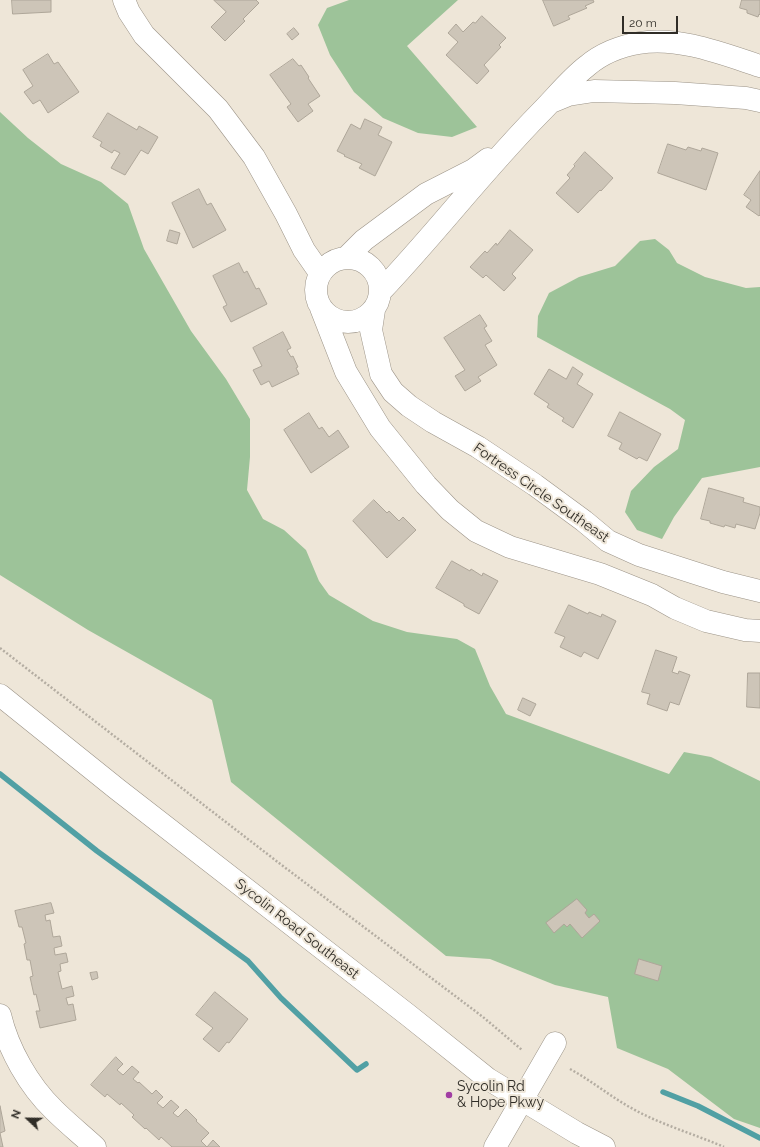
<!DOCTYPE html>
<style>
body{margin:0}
#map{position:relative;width:760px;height:1147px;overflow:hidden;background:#eee6d8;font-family:Raleway,sans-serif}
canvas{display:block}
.north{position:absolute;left:8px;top:1099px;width:40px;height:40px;-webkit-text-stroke:3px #eee6d8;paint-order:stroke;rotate:292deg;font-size:11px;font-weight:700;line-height:16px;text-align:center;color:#302d27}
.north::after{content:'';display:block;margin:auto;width:14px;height:18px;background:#302d27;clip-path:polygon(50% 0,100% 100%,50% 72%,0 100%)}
.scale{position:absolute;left:622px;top:16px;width:56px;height:18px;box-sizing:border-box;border:2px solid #302d27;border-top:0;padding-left:5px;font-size:12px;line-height:14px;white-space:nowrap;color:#302d27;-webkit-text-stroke:3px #eee6d8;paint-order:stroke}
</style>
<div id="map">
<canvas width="760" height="1147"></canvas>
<div class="north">N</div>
<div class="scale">20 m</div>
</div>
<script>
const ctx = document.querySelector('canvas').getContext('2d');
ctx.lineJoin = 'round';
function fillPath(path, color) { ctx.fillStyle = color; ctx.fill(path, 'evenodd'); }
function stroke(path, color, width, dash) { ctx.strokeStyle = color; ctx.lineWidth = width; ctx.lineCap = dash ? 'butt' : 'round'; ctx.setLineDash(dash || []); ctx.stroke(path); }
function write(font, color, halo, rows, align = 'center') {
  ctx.font = font + ' Raleway,sans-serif'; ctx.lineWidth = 4; ctx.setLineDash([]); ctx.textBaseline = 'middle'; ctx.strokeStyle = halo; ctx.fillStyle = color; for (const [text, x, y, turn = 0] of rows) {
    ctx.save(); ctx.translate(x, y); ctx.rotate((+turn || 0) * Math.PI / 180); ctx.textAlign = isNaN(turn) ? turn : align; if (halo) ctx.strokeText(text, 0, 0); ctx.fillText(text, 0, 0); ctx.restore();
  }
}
fillPath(new Path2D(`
 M349,0H458L407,46L477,127L452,137L418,133L383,118L354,92L330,55L318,25L327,8Z
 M0,112L28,138L61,164L101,182L128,204L144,249L191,331L226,379L250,419V457L247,490L263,519L284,530L306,550L319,581L329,595L373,621L407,632L457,639L475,649L490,686L506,714L669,774L684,752L711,757L760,781V1128L734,1119L668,1069L617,1048L608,997L555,985L490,959L446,956L231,782L212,700L88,630L0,575Z
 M655,239L669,250L677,263L705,277L746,288L760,287V467L702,478L674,517L662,539L637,530L625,512L631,491L654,467L678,449L685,420L670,409L537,337L538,316L549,293L579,277L615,266L640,241Z`), '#9dc399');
stroke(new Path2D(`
 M0,774L97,851L248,961L281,998L357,1070L366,1064
 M663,1092L698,1106L760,1138`), '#51a0a4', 5.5);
const building = new Path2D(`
 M12,0H51V12L13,14Z
 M214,0H256L259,3L243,19L245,21L225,41L211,27L226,12Z
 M543,0H593L594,2L585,6L587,8L568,16L570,19L554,26Z
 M742,0H760V15L759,14L758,17L747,13V10L740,8Z
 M482,16L506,38L499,45L501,47L484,65L489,71L477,84L446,55L458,42L448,33L456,24L463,32L473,22L475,23Z
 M294,28L299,34L292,40L287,34Z
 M48,54L54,64L58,62L79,92L48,113L40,100L33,104L24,92L33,86L23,70Z
 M293,59L299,66L301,65L309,77L308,78L320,96L308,104L313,111L298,122L287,107L291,104L270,75Z
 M108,113L137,130L139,126L158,137L148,154L141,150L125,175L111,168L120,153L114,150L112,153L100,146L102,142L93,137Z
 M365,119L382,127L378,135L392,142L375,176L359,168L362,164L344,156L345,155L337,151L351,124L360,129Z
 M668,144L686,150L688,147L701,151L702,148L718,153L706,190L658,173Z
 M585,152L613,178L601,191L600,190L578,213L556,193L570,178L567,175L575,166L574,165Z
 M760,171V215L759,216L746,207L751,200L744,195Z
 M199,189L207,205L211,203L226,230L193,248L172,203Z
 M170,230L180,233L177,244L167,241Z
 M510,230L533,250L512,274L516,278L504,291L486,275L483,278L470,267L485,251L487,253L496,243L497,245Z
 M239,263L244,273L247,271L256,289L259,288L267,304L231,322L223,307L227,305L213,276Z
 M480,315L487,326L484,328L492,341L485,345L497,365L478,377L481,381L465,391L455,376L465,370L444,338Z
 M283,332L291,348L287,350L291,357L293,356L298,367L296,368L299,374L272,387L269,381L261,385L253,370L262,366L253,348Z
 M573,367L583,374L577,384L593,394L573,428L562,421L564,418L547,407L549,404L534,394L549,369L566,379Z
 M620,412L661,434L647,461L639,457L637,459L619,449L622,443L608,436Z
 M309,413L319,429L322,427L329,437L338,430L349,447L311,473L284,430Z
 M709,488L744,498L743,502L760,507V513L755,529L736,524L735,528L725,525L724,527L710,523V521L701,519Z
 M374,500L387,513L389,511L399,521L403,517L416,530L387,558L353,521Z
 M452,561L470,571L471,569L482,576L483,573L498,581L479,614L464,606V604L436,588Z
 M569,605L588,614L589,612L601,617L602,614L616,621L598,659L584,652L581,657L560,647L565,637L555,633Z
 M656,650L677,657L672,672L678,674L679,671L690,675L679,705L670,702L667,711L647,704L650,694L642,692Z
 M748,673H760V708L747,707Z
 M523,698L536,704L530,716L518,710Z
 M577,899L587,910L585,913L589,918L594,914L600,921L582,938L570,924L567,927L564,924L554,933L546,923Z
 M51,903L54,913L45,915L46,921L50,920L53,937L60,936L62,946L54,948L55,955L66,953L68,962L60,964L61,971L58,972L62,989L72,986L74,996L66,998L68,1005L73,1004L76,1020L40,1028L36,1011H40L36,994L34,995L30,977L33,976L30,960H27L24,944L26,943L22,927H19L15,911Z
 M639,959L662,966L658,981L635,974Z
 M97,972L98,978L92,980L90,973Z
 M215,992L248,1019L229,1043L227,1042L219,1052L203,1039L213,1028L196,1015Z
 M116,1057L123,1064L117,1070L123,1075L132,1066L139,1072L133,1079L138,1083L139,1082L152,1094L156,1090L163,1097L157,1103L163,1108L171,1100L179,1107L173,1113L178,1117L186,1109L197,1120L196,1121L209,1133L201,1141L207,1147L213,1140L220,1147H172L161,1137L159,1140L146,1128L145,1129L132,1117L134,1115L121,1103L120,1105L107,1094L105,1097L91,1085Z
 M0,1106L5,1131L0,1133L3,1147H0Z`);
fillPath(building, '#cdc5b8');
stroke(building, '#aea699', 1);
const minor = new Path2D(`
 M124,0L129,12L144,35L218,109L254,157L286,214L304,250L320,273
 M551,102L568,95L594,91L675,93L746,98L760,101
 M347,257L364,240L426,194L473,170L488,159
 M316 290a32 32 0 1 1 64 0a32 32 0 1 1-64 0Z
 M381,291C436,233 484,170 540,113C556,97 570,79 587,66C601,54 621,46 639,43C678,36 723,54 760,66
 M321,308L346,372L380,428L426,485L450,510L476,531L510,547L600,574L652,595L675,608L706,621L745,630L760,631
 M374,310L371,330L381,374L393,392L409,406L433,422L478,447L535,485L584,521L608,541L639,555L723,582L760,591
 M0,1015C8,1049 29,1086 54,1110C67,1123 82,1135 95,1147
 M495,1147L555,1043`);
const major = new Path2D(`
 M0,695L117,789L408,1015L488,1079L577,1133L604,1147`);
stroke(minor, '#9b9387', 23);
stroke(major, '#9b9387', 23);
stroke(new Path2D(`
 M0,648L279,863L483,1017L522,1050
 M570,1069C592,1081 611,1097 633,1109C662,1125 694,1134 724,1147`), '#b4ada2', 2.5, [2, 2]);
stroke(minor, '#fff', 22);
stroke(major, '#fff', 22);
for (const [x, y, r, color] of [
 [449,1095,4,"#a13da3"]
]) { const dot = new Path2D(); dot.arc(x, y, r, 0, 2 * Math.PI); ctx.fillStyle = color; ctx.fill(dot); stroke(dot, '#eee6d8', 1.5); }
write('14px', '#302d27', '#eee6d8', [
 ["Fortress Circle Southeast",541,493,35],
 ["Sycolin Road Southeast",297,929,38]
]);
write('14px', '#302d27', '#eee6d8', [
 ["Sycolin Rd",457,1087],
 ["& Hope Pkwy",457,1103]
], 'left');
</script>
